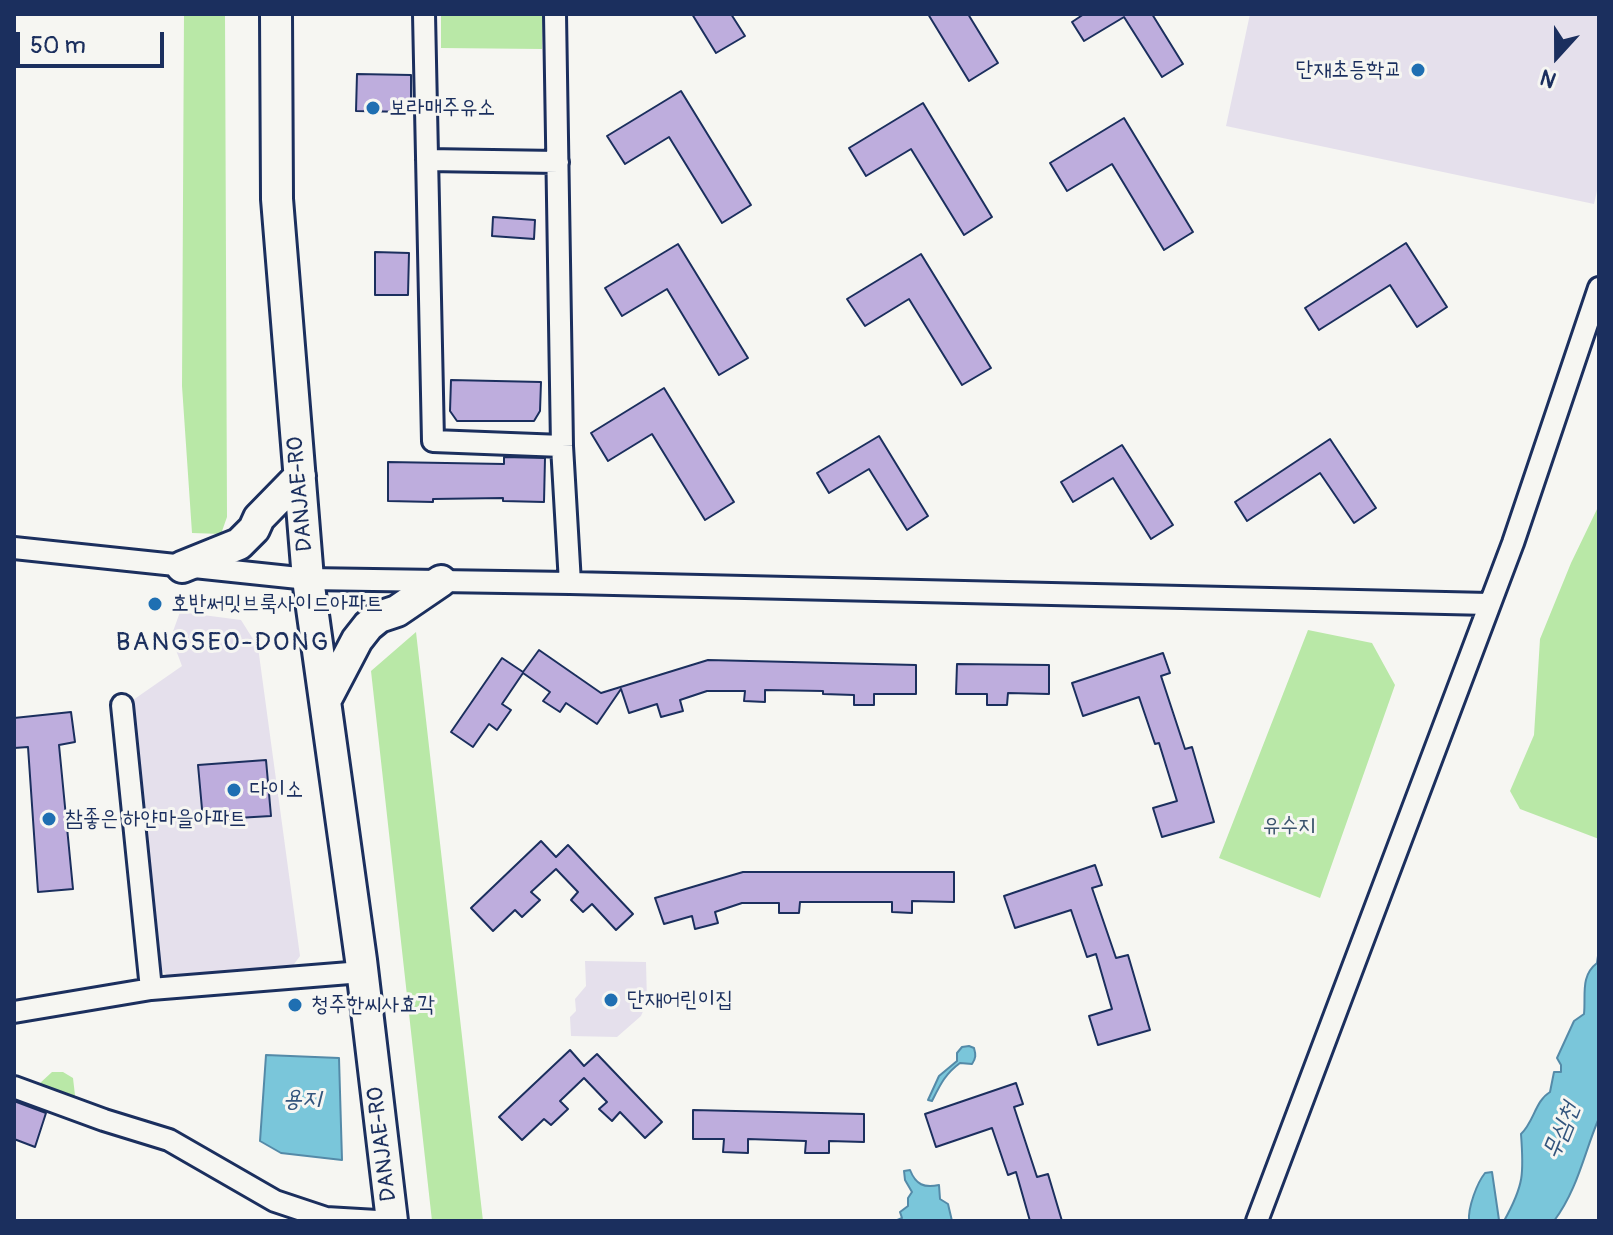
<!DOCTYPE html>
<meta charset="utf-8">
<style>
body{margin:0}
#map{position:relative;width:1613px;height:1235px;overflow:hidden;background:#f6f6f2;font-family:Pangolin,sans-serif}
canvas{display:block}
.frame{position:absolute;inset:0;border:16px solid #1b2f5e;pointer-events:none}
.north{position:absolute;left:1517px;top:16px;width:80px;height:80px;-webkit-text-stroke:6px #f6f6f2;paint-order:stroke;rotate:201deg;font-size:22px;font-weight:700;line-height:32px;text-align:center;color:#1b2f5e}
.north::after{content:'';display:block;margin:auto;width:28px;height:36px;background:#1b2f5e;clip-path:polygon(50% 0,100% 100%,50% 72%,0 100%)}
.scale{position:absolute;left:16px;top:32px;width:148px;height:36px;box-sizing:border-box;border:4px solid #1b2f5e;border-top:0;padding-left:10px;font-size:24px;line-height:28px;white-space:nowrap;color:#1b2f5e;-webkit-text-stroke:6px #f6f6f2;paint-order:stroke}
</style>
<div id="map">
<canvas width="1613" height="1235"></canvas>
<div class="frame"></div>
<div class="north">N</div>
<div class="scale">50 m</div>
</div>
<script>
const ctx = document.querySelector('canvas').getContext('2d');
ctx.lineJoin = 'round';
function fillPath(path, color) { ctx.fillStyle = color; ctx.fill(path, 'evenodd'); }
function stroke(path, color, width, dash) { ctx.strokeStyle = color; ctx.lineWidth = width; ctx.lineCap = dash ? 'butt' : 'round'; ctx.setLineDash(dash || []); ctx.stroke(path); }
function write(font, color, halo, rows, align = 'center') {
  ctx.font = font + ' Pangolin,"Poor Story",sans-serif'; ctx.lineWidth = 6; ctx.setLineDash([]); ctx.textBaseline = 'middle'; ctx.strokeStyle = halo; ctx.fillStyle = color; for (const [text, x, y, turn = 0] of rows) {
    ctx.save(); ctx.translate(x, y); ctx.rotate((+turn || 0) * Math.PI / 180); ctx.textAlign = isNaN(turn) ? turn : align; if (halo) ctx.strokeText(text, 0, 0); ctx.fillText(text, 0, 0); ctx.restore();
  }
}
fillPath(new Path2D(`
 M1250,14H1599V182L1594,204L1226,126Z
 M180,612L241,620L258,647L300,956L289,971L174,981L158,968L133,700L182,666L171,637Z
 M585,961L646,962L647,1002L641,1016L617,1037L571,1036L570,1017L576,1011L575,999L586,986Z`), '#e5e0ec');
fillPath(new Path2D(`
 M184,14H225L227,517L221,534L192,533L182,386Z
 M441,14H543L542,49L441,48Z
 M1599,505V839L1520,809L1510,791L1534,735L1540,639L1571,563Z
 M1308,630L1372,643L1395,685L1320,898L1219,858Z
 M416,632L483,1221H432L371,671Z
 M52,1072H63L73,1078L76,1104L39,1084Z`), '#b9e8a7');
const water = new Path2D(`
 M1599,949V1118C1584,1153 1578,1189 1554,1221H1504C1524,1185 1524,1174 1521,1134C1534,1122 1535,1101 1550,1092L1554,1072H1561V1065L1557,1058L1574,1021L1584,1014C1586,995 1580,976 1597,963Z
 M969,1046L974,1048C976,1055 976,1058 972,1064L960,1063C945,1074 940,1085 932,1101L928,1100L939,1076L957,1061V1053L962,1047Z
 M266,1055L339,1058L342,1160L281,1153L260,1141Z
 M910,1170C916,1185 924,1188 939,1185L940,1199L948,1204L952,1221H895L902,1218L900,1212L908,1206V1198L912,1192L905,1180L904,1171Z
 M1492,1172L1499,1220L1469,1221C1468,1207 1477,1183 1485,1173Z`);
fillPath(water, '#7ac6da');
stroke(water, '#548aa8', 2);
const building = new Path2D(`
 M692,14H731L745,36L716,53Z
 M928,14H968L998,63L969,81Z
 M1084,14H1152L1183,64L1162,77L1124,17L1084,41L1072,22Z
 M357,74L411,75V112L356,111Z
 M681,91L751,205L722,223L669,137L625,164L607,136Z
 M923,103L992,217L964,235L911,149L866,176L849,148Z
 M1124,118L1193,232L1164,250L1112,164L1067,191L1050,163Z
 M493,217L535,220L534,239L492,236Z
 M1406,243L1447,307L1417,327L1390,285L1319,330L1305,308Z
 M678,244L748,358L719,375L667,289L622,316L605,288Z
 M375,252L409,253L408,295H375Z
 M921,254L991,368L962,385L909,299L865,326L847,299Z
 M451,380L541,382L540,411L534,421H457L450,411Z
 M664,388L734,502L705,520L652,434L608,461L591,433Z
 M879,436L928,516L907,530L869,469L829,493L817,473Z
 M1330,439L1376,508L1354,523L1320,473L1247,521L1235,502Z
 M1122,445L1173,525L1151,539L1113,478L1073,502L1061,482Z
 M504,457L545,458L544,502L503,501V498L433,499V502L388,501V462L504,464Z
 M539,650L601,693L708,660L916,665V694H874V705H854V695L823,694V691L765,690V702L744,701L745,691H707L680,700L683,711L661,717L657,704L629,713L621,689L597,724L566,703L560,712L543,701L550,692L523,673L502,704L511,710L497,730L489,724L473,747L451,732L502,658L523,672Z
 M1163,653L1170,673L1161,676L1185,749L1192,747L1214,822L1162,837L1153,808L1177,801L1159,743L1155,744L1139,697L1083,716L1072,683Z
 M957,664L1049,665V694L1008,693L1007,705H987V694H956Z
 M71,712L75,742L59,745L73,889L38,892L28,747L14,748V718Z
 M266,760L271,816L203,820L198,765Z
 M541,841L556,857L568,845L633,914L616,930L592,904L583,912L571,900L578,892L556,869L531,892L540,900L522,917L515,910L493,931L471,908Z
 M1095,865L1102,885L1092,888L1116,958L1128,955L1150,1030L1098,1045L1089,1016L1112,1009L1096,954L1087,957L1071,910L1015,928L1004,896Z
 M743,872H954V902L912,901V913L892,912V902H800L799,913H779V903H742L715,912L718,923L695,929L692,916L664,924L655,898Z
 M570,1050L584,1066L597,1054L662,1122L645,1138L620,1112L612,1121L599,1109L607,1102L584,1078L560,1101L568,1109L551,1125L544,1119L522,1140L499,1117Z
 M1016,1083L1023,1104L1014,1107L1037,1177L1048,1174L1062,1221H1030L1016,1172L1008,1175L992,1128L936,1147L925,1114Z
 M14,1101L46,1113L35,1147L14,1139Z
 M693,1110L864,1114V1142L829,1141V1153H805L806,1141L748,1139V1153L723,1152L724,1139H693Z`);
fillPath(building, '#beaddd');
stroke(building, '#1b2f5e', 2);
const street = new Path2D(`
 M424,14L433,441L562,446
 M555,14L562,446L570,583
 M427,160L558,162
 M14,548L308,579L570,583L1489,604
 M122,705L151,989
 M14,1012L151,989L362,972
 M14,1087L104,1120L169,1140L275,1201L326,1218L377,1221
 M1257,1221L1513,543L1599,288`);
const secondary = new Path2D(`
 M276,14L277,199L308,579L361,960L392,1221
 M182,567L239,544L254,529L259,518L300,476
 M325,701L357,640L368,626L379,617L397,611L441,581`);
stroke(street, '#1b2f5e', 26);
stroke(secondary, '#1b2f5e', 36);
stroke(street, '#f6f6f2', 20);
stroke(secondary, '#f6f6f2', 30);
for (const [x, y, r, color] of [
 [1418,70,8,"#1f6fb2"],
 [373,108,8,"#1f6fb2"],
 [155,604,8,"#1f6fb2"],
 [234,790,8,"#1f6fb2"],
 [49,819,8,"#1f6fb2"],
 [611,1000,8,"#1f6fb2"],
 [295,1005,8,"#1f6fb2"]
]) { const dot = new Path2D(); dot.arc(x, y, r, 0, 2 * Math.PI); ctx.fillStyle = color; ctx.fill(dot); stroke(dot, '#f6f6f2', 3); }
write('22px', '#1b2f5e', '#f6f6f2', [
 ["단재초등학교",1402,70,"right"],
 ["보라매주유소",389,108],
 ["호반써밋브룩사이드아파트",171,604],
 ["다이소",250,790],
 ["참좋은 하얀마을아파트",65,819],
 ["단재어린이집",627,1000],
 ["청주한씨사효각",311,1005]
], 'left');
write('22px', '#1b2f5e', '#f6f6f2', [
 ["DANJAE-RO",301,494,-95],
 ["DANJAE-RO",383,1144,-97]
]);
write('22px', '#3b546d', '#f6f6f2', [
 ["유수지",1289,826]
]);
write('italic 24px', '#33557d', '#f6f6f2', [
 ["용지",302,1100],
 ["무심천",1562,1131,-68]
]);
ctx.letterSpacing = '2px';
write('26px', '#1b2f5e', '#f6f6f2', [
 ["BANGSEO-DONG",223,643]
]);
ctx.letterSpacing = '0px';
</script>
